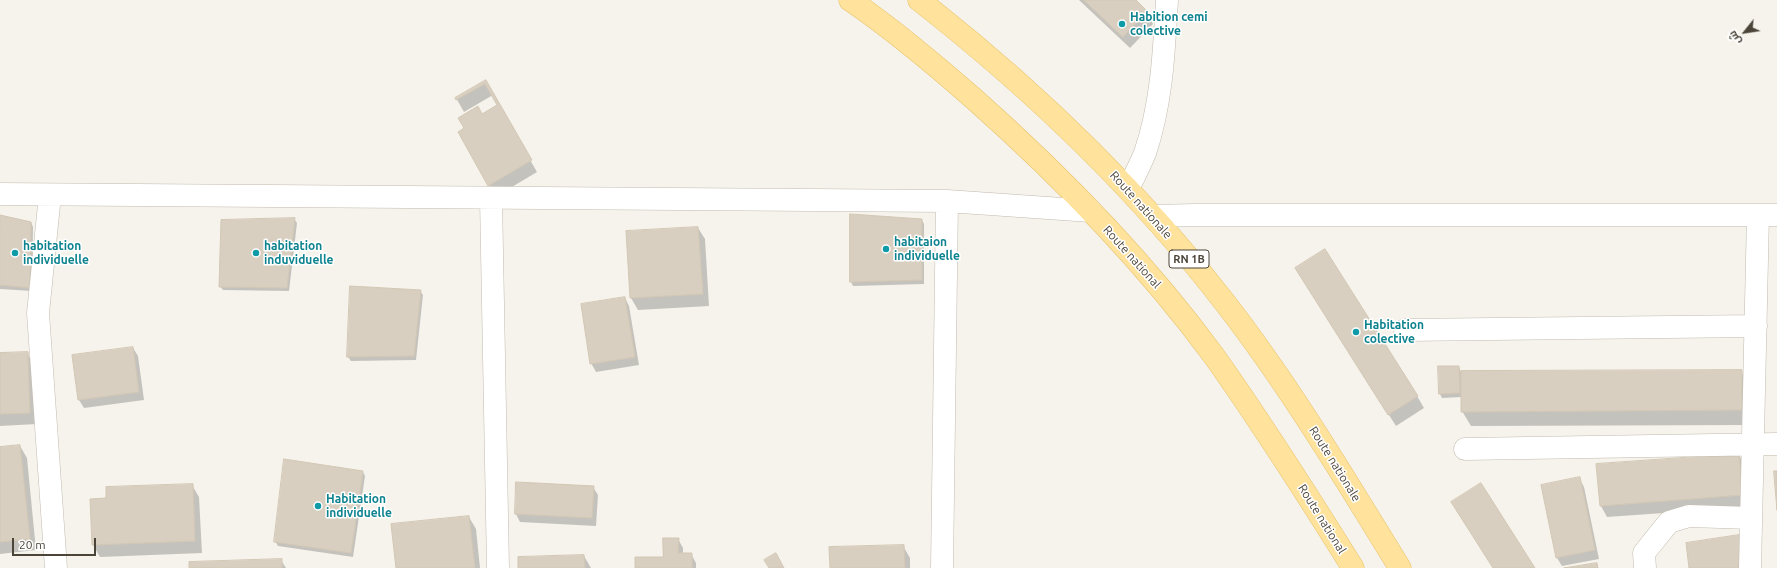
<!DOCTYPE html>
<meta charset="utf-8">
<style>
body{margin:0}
#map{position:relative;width:1777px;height:568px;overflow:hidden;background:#f6f3ec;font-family:Ubuntu,Cairo,sans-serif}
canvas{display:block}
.north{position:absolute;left:1725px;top:12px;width:40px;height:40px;-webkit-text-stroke:3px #fff;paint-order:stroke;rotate:240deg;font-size:11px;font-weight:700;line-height:16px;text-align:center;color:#4b4439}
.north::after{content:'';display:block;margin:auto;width:14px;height:18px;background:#4b4439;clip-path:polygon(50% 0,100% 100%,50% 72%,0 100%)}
.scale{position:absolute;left:12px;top:538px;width:84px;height:18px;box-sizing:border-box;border:2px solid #4b4439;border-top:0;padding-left:5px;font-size:12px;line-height:14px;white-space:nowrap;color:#4b4439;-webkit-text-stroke:3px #fff;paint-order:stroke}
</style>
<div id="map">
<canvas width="1777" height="568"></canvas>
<div class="north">ش</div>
<div class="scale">20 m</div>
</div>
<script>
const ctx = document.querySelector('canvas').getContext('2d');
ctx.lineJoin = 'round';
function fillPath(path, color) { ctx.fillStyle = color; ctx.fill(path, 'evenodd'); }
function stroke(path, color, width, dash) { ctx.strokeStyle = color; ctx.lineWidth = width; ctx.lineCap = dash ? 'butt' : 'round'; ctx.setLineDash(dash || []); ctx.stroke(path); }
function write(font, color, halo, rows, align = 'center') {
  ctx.font = font + ' Ubuntu,sans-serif'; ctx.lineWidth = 3; ctx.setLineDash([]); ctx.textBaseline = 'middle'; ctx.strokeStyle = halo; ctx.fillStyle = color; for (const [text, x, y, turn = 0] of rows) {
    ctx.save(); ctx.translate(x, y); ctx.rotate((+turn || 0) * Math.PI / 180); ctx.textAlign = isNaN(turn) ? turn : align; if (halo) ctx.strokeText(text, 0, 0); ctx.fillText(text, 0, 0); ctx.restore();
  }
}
fillPath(new Path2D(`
 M1079,0H1134L1147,12L1153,24L1130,48Z
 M485,81L537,172L495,197L459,133L482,115L499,105L493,95L464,112L456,98Z
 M0,216L31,222L33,227L32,291L0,289Z
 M294,219L297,223L289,291L223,290L220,286Z
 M922,220L924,224V284L853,286L851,282Z
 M698,228L705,239L709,306L638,310L631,298Z
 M1303,280L1417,396L1424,408L1396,426Z
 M420,291L423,295L416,360L351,361L348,357Z
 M625,298L629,306L639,365L596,372L591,363Z
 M133,348L138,356L144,400L84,408L79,400Z
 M27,353L34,365L37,424L0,426V354Z
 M1459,367L1461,372L1741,371L1749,386L1750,425L1471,426L1462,411V397L1442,398L1440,394Z
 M20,446L27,458L36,550L0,554V448Z
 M1739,455L1746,467L1749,507L1607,517L1601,506Z
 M363,472L365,476L353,557L278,546L275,541Z
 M1579,478L1584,487L1599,559L1562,566L1557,558Z
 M192,485L199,497L202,553L100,557L93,545L107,499Z
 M593,487L598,495L596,526L520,522L516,514Z
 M469,517L476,529L480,568H397Z
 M678,539L683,548V554H691L696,563V568H636L664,558Z
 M903,546L910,558V568H831Z
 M584,556L591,568H519Z
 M281,560L286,568H190Z`), '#0003');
const building = new Path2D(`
 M1084,0H1136L1147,11L1123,37Z
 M486,80L532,160L488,186L458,132L464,128L458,118L478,106L482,114L497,105L485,84L456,100L455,98Z
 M850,214L922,219V280L850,282Z
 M0,215L31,222L30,288L0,285Z
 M295,218L287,288L219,287L221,220Z
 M698,227L703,294L630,298L626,231Z
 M1325,249L1418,396L1388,415L1295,268Z
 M350,286L421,290L414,356L347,357Z
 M625,297L635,357L590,364L581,304Z
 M133,347L139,392L78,400L72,355Z
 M28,352L30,413L0,414V353Z
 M1438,366H1459L1460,393L1439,394Z
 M1742,370V410L1461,412V371Z
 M20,445L30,539L0,542V447Z
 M1739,454L1743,495L1600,506L1596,464Z
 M284,459L363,471L351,553L274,542Z
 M1774,471H1777V510Z
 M1580,477L1595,550L1556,558L1541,485Z
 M516,482L594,486L592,518L515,514Z
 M1481,483L1535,568H1493L1451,502Z
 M193,484L195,541L92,545L90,499L106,498V487Z
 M469,516L475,568H396L391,524Z
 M1739,535L1745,568H1689L1686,543Z
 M663,538H679L678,553H692V568H635V557H663Z
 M904,545L905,568H830L829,547Z
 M776,553L784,568H769L764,560Z
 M584,555L585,568H518V557Z
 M282,559V568H189V562Z
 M1597,563L1598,568H1564Z`);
fillPath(building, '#d8cfc1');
stroke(building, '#d3c7b4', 1);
const street = new Path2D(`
 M1128,189C1134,177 1140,165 1145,153C1162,103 1164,51 1167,0
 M0,194L947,201L1091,211
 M50,195L38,313L56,568
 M491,198L498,568
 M1153,216L1196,215H1777
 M1405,330L1756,326
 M1465,449L1777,444
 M942,568L947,201
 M1645,568L1644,553L1669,522L1689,516L1751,518
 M1750,568L1758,215`);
const primary = new Path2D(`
 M850,0C893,29 934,64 973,98C1061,176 1144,261 1214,356C1263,425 1308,496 1353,568
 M919,0C1033,89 1138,190 1226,304C1291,388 1345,479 1400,568`);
stroke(street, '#c2bbae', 23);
stroke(primary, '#e6c16a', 23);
stroke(street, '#fff', 22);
stroke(primary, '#ffe39c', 22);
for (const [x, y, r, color] of [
 [1122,24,4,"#0f9aa8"],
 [886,249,4,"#0f9aa8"],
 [15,253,4,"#0f9aa8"],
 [256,253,4,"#0f9aa8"],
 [1356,332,4,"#0f9aa8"],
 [318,506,4,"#0f9aa8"]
]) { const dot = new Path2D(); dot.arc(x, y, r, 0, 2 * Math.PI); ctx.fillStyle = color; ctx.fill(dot); stroke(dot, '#fff', 1.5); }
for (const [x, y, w] of [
 [1189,259,40]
]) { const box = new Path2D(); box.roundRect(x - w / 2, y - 9, w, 18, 3); ctx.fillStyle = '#fff'; ctx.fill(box); stroke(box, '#4b4439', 1); }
write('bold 11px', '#4b4439', null, [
 ["RN 1B",1189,259]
]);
write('bold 12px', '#0d838f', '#fff', [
 ["Habition cemi",1130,17],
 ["colective",1130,31],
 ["habitaion",894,242],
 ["individuelle",894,256],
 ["habitation",23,246],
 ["individuelle",23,260],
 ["habitation",264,246],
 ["induviduelle",264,260],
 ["Habitation",1364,325],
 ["colective",1364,339],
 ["Habitation",326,499],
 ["individuelle",326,513]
], 'left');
write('12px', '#4b4439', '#fff', [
 ["Route nationale",1141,205,48],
 ["Route national",1132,257,48],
 ["Route nationale",1335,464,58],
 ["Route national",1322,519,58]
]);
</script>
